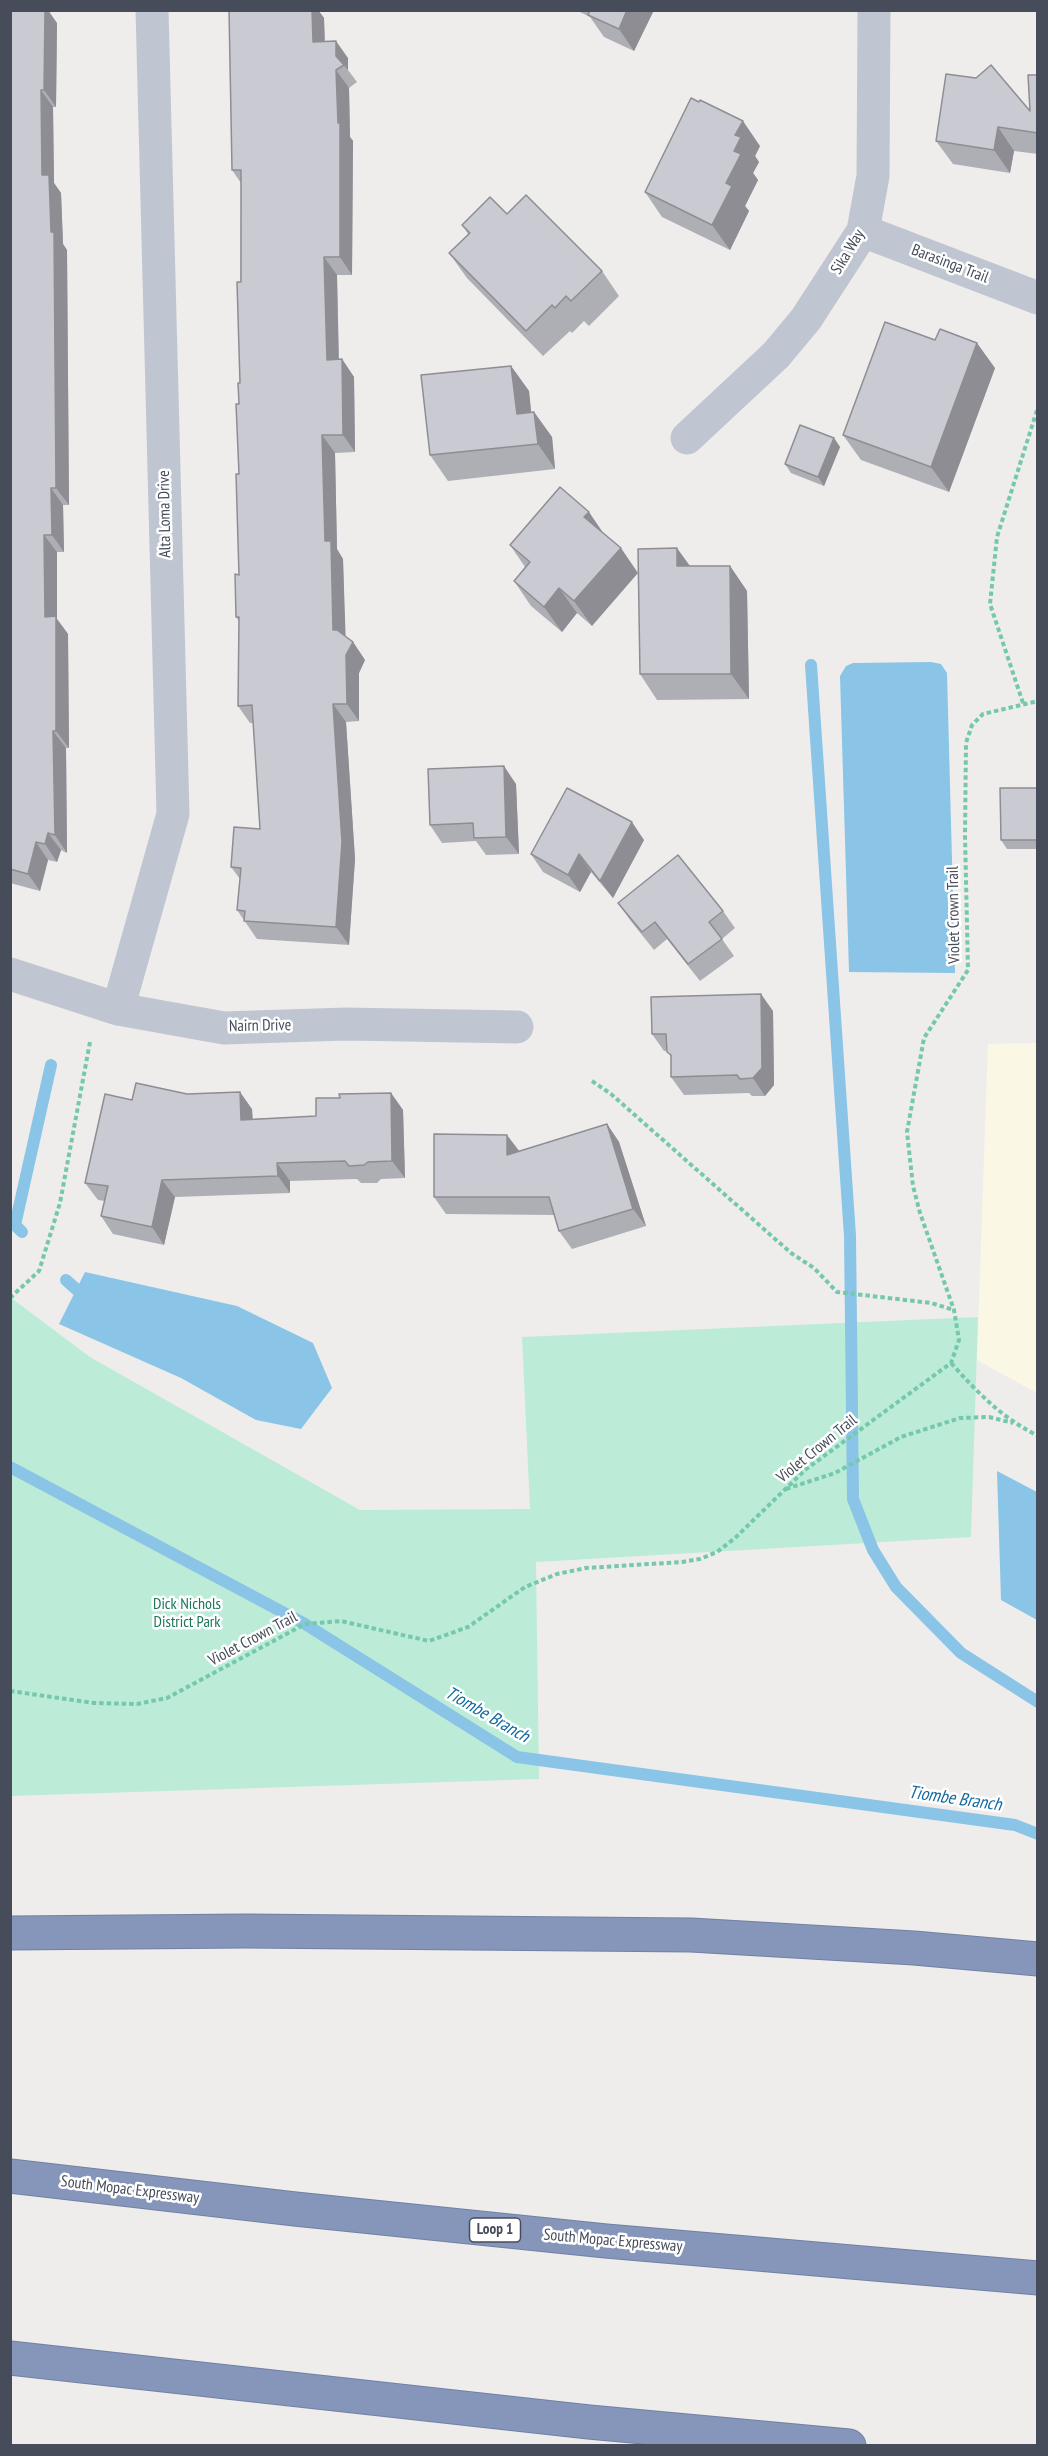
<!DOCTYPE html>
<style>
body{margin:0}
#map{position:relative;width:1048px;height:2456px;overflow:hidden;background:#efedec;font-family:"PT Sans Narrow",sans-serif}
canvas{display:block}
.frame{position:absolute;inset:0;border:12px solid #464c59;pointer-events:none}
</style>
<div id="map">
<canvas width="1048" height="2456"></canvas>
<div class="frame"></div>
</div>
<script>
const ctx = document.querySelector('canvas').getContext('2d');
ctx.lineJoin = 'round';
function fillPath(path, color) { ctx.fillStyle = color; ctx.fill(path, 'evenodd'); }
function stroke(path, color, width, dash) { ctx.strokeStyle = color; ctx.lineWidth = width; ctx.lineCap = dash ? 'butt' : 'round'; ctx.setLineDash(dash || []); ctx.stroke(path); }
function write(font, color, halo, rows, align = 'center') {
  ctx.font = font + ' "PT Sans Narrow",sans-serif'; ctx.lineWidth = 5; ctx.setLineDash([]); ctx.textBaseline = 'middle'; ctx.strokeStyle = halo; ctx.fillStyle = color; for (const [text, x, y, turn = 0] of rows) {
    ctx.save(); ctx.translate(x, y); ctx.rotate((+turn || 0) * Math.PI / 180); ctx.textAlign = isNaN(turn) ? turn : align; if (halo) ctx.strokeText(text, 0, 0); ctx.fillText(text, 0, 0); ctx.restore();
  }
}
fillPath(new Path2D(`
 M1037,1043H1038L1037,1393L977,1360L988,1044Z`), '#faf8e5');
fillPath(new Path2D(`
 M10,1297L90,1357L360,1510L530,1509L522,1337L978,1317L971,1537L536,1562L539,1779L11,1796Z`), '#bcecd7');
fillPath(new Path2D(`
 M931,662L941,664L947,673L955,973L849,972L840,676L846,666L853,663Z
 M85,1272L237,1306L313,1343L332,1388L301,1429L256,1420L181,1378L59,1324Z
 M997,1471L1037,1492V1620L1001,1600Z`), '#8ac4e7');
stroke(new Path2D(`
 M811,665L850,1236L853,1499L873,1550L896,1587L961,1653L1038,1702
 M22,1232L15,1225L51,1065
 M66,1280L77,1290
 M10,1467L305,1624L517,1757L1015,1825L1038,1834`), '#8ac4e7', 12);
const highway = new Path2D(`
 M10,1933L246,1931L691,1935L914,1948L1038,1959
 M10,2176L295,2209L606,2241L1038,2278
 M10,2358L589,2422L849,2446`);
stroke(highway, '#7181a5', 35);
stroke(new Path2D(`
 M1023,703L990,604L997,537L1038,407
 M592,1081L611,1094L791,1253L814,1268L837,1292L931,1303L954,1310
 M10,1298L39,1271L60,1203L90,1042
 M951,1363C978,1393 1001,1417 1038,1436
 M786,1489L835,1473L901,1437L960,1418L989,1417L1013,1423
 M10,1691L94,1703L137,1704L167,1698L305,1624L341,1621L429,1641L468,1627L525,1587L557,1574L586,1568L682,1562L700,1559L717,1552L735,1538L805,1470L951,1363L959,1340L954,1310L920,1213L913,1186L907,1132L924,1038L968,970L965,835L966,743L972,725L983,714L1038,701`), '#75c8ad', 4, [4.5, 3]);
stroke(new Path2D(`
 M863,231L1038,298
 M687,438L776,355L806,319L863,231L873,176L874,10
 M10,974L118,1009L224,1028L346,1024L517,1027
 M118,1009L173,814L152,10`), '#c0c6d1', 33);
stroke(highway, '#8696ba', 33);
fillPath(new Path2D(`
 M10,10L57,23L56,107H53L54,183L61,193L63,244L67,250L69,505H63L64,552H57V619L68,634L69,748H66L67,853L61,850L57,862L48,860L40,891L10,883Z
 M229,10H318L324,18L325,41L348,58V70L357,82L349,88L350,137L353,141L352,275H337L339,359H342L354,377L355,452L335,453L337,549L343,559L345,636L353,642L365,660L359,673V721L346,722L355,859L349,945L257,939L237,910L240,879L231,867L260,829L253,723H250L238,706L239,621L236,617L239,575V404L240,383L241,183L232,170Z
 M576,10H654L634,51L604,37L590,17Z
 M1038,75V154L1014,151L1010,173L953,164L936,141L1030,111Z
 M760,146L755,156L759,162L753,173L758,180L745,206L749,211L730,250L662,217L645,192Z
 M507,214L602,271L619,296L589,326L584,321L572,333L570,331L543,356L467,278L449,253L468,234L462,225Z
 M511,366L529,391L531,413L534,412L552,437L555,469L448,481L430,455Z
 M995,368L949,492L861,460L843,435Z
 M834,438L840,447L824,486L791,473L785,464Z
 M560,487L592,626L577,613L562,632L531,606L514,581L525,567L510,545Z
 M690,566H730L747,591L749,699L657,700L640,674Z
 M516,784L519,854L486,855L476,841L442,843L430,825Z
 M1038,788V849H1007L1001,840Z
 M644,840L613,898L591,872L580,892L543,872L531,854Z
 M618,903L723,911L735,928L722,939L734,956L700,981L667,939L654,950L630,920Z
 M773,1011L774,1085L765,1096H752L749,1093L684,1095L671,1077V1057L667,1051H664L652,1034Z
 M391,1093L403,1110L405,1178L381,1179L377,1183H361L357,1179L290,1181V1193L175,1197L164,1245L113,1234L101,1216L105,1201L98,1200L85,1183L132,1100L252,1109L253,1119L316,1116L340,1098Z
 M607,1124L619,1142L646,1226L572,1249L559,1231L554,1215L446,1214L434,1197L519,1151Z`), '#aeaeb5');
fillPath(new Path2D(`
 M45,10H48L57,23L56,107L44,90Z
 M311,10H318L324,18L325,59L313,42Z
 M627,10H654L634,51L619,29Z
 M336,41L348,58V70L336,56Z
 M336,70L349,88L350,137L353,141L352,275L340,257Z
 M41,90L53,107L54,183L61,193L63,244L67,250L69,505L56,488L51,232L42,175Z
 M743,121L760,146L755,156L759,162L753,173L758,180L745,206L749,211L730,250L712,225L726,183L734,151L735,135Z
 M998,127L1014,151L1010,173L994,150Z
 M324,257L337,275L339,377L327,360Z
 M977,343L995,368L949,492L931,467Z
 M342,359L354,377L355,452L343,435Z
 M511,366L529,391L534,439L517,414Z
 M534,412L552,437L555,469L538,444Z
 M322,435L335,453L337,549L343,559L346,648L333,630L325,541Z
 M834,438L840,447L824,486L818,477Z
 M51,488L63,505L64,552L52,535Z
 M589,512L606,537L584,517Z
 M44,535L57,552V619L68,634L69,748L56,731L45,617Z
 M621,548L638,573L592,626L574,601Z
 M677,548L695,573L677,566Z
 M730,566L747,591L749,699L731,674Z
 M559,588L577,613L562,632L544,607Z
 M353,642L365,660L359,673V721L347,704L346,655Z
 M333,704L346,722L355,859L349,945L336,927Z
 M53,731L66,748L67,853L55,835Z
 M504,766L516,784L519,854L506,837Z
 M632,822L644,840L613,898L600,881Z
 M48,833L61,850L57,862L45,844Z
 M36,842L48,860L40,891L28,874Z
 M579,854L591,872L580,892L568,875Z
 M761,994L773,1011L774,1085L765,1096L753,1078Z
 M240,1092L252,1109L253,1138L241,1120Z
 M391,1093L403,1110L405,1178L392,1161Z
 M607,1124L619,1142L646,1226L633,1209Z
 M507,1135L520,1152L507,1155Z
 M277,1163L290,1181V1193L278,1176Z
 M162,1180L175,1197L164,1245L152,1227Z`), '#8d8d93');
const building = new Path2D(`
 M10,10H45L44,90H41L42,175H49L51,232H54L56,488H51L52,535H44L45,617L56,616V731H53L55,835L48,833L45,844L36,842L28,874L10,869Z
 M229,10H312L313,42L336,41V56L344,65L336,70L338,123H340V257H324L327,360L342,359L343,435H322L325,541H331L333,630H337L353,642L346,655L347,704H333L342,842L336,927L244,921L245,911L237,910L241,868L231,867L234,827L260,829L252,705L238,706L239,617H236L235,574L239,575L236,474H239L236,404H239L238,383H240L237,282H241V170H232Z
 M590,10H627L619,29L588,15Z
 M991,65L1030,111L1028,75H1038V133L998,127L994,150L936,141L946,74L976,78Z
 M691,98L699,102L700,100L743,121L735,135L741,137L734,151L741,154L726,183L732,186L712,225L645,192Z
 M526,195L602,271L571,301L566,296L555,308L552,305L526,331L449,253L470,233L462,225L490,197L507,214Z
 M885,322L935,340L940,329L977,343L931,467L843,435Z
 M511,366L517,414L534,412L538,444L430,455L421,375Z
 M800,425L834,438L818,477L785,464Z
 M560,487L589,512L584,517L621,548L574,601L559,588L544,607L514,581L530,562L510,545Z
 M677,548V566H730L731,674H640L638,549Z
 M504,766L506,837L474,838L473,823L430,825L428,769Z
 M567,788L632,822L600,881L579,854L568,875L531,854Z
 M1000,788H1038V840H1001Z
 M678,855L723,911L709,922L722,939L688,964L655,922L642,932L618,903Z
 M761,994L762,1068L753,1078L740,1079L737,1075L671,1077V1055L667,1052L666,1034H652L651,997Z
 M136,1083L187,1094L240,1092L241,1120L316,1116V1098H340L339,1094L391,1093L392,1161L368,1162L364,1165L349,1166L345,1161L277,1163L278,1176L162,1180L152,1227L101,1216L108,1186L85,1183L105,1094L132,1100Z
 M607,1124L633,1209L559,1231L549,1197H434V1134L507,1135V1155Z`);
fillPath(building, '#cacad2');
stroke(building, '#8d8d93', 1.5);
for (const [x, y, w] of [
 [495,2230,51]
]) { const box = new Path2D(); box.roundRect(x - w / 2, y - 12, w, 24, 4.5); ctx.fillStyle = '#fff'; ctx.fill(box); stroke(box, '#464c59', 1.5); }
write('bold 15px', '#464c59', null, [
 ["Loop 1",495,2230]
]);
write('16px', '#464c59', '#fff', [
 ["Sika Way",848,252,-59],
 ["Barasinga Trail",950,264,21],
 ["Alta Loma Drive",165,514,-91],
 ["Violet Crown Trail",954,915,-91],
 ["Nairn Drive",260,1026,-1],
 ["Violet Crown Trail",817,1449,-39],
 ["Violet Crown Trail",253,1639,-28],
 ["South Mopac Expressway",130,2190,7],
 ["South Mopac Expressway",613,2241,5]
]);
write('16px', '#1a7658', '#fff', [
 ["Dick Nichols",187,1604],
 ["District Park",187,1622]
]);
write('italic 18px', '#126a9f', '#fff', [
 ["Tiombe Branch",487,1715,30],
 ["Tiombe Branch",955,1799,8]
]);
</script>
